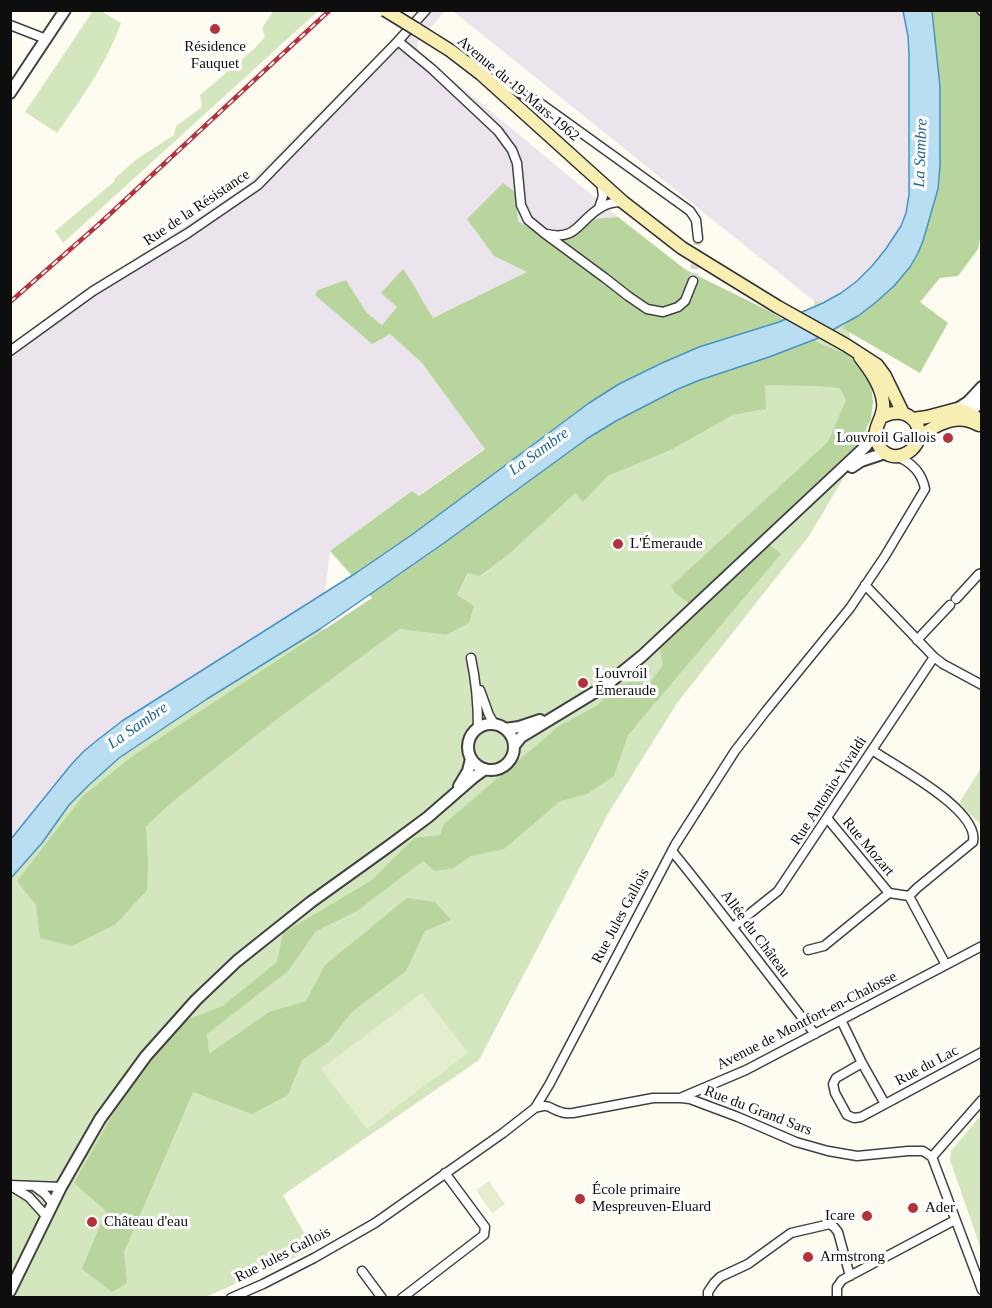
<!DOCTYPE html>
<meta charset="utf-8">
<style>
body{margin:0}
#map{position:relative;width:992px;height:1308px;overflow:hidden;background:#fefbf1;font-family:"Times New Roman",serif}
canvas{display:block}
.frame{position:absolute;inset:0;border:12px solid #0e0e0e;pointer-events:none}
</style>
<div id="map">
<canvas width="992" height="1308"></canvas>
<div class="frame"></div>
</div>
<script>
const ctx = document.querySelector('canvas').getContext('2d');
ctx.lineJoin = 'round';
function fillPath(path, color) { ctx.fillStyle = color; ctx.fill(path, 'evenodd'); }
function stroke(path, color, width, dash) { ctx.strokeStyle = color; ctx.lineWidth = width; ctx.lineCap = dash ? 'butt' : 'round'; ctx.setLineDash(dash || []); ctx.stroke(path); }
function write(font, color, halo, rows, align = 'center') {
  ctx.font = font + ' "Times New Roman",serif'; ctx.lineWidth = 6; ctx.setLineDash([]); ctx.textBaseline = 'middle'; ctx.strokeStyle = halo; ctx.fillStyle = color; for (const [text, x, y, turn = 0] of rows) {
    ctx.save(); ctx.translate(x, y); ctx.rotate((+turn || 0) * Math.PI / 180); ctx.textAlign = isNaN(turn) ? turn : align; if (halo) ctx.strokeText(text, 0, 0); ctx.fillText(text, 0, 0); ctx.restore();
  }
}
fillPath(new Path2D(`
 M418,11H445L417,43L418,51L618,217L593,219L555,245L517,220L515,192L494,256L528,272L433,318L413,284L398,307L382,325L367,313L346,280L318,291L390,334L422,363L485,448L418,496L412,491L330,551L320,629L207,699L42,843L11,878V348L120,269L246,186L400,32Z
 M453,11H910L918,197L902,246L844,304L814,301Z`), '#ebe4ec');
fillPath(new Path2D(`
 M274,10L318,11L63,243L55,231L115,181L114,179L137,159L174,135L176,126L202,107L200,95L254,49L265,37L262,28Z
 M93,11H101L121,23C107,63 81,99 57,133L25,112Z
 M814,301L844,304L868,437L809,536L677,703L609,812L479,1060L283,1195L313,1249L206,1297L11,1298V878L42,843L69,805L89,785L119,758L207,699L320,629H399L446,635L457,595L469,572L481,576L507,556L575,492L583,501L608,476L671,450L733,415L765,409L764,385H817Z
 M981,768V825L959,803Z
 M981,1115V1249L950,1160L951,1151Z`), '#d3e6bd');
fillPath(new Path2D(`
 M927,11H981L982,229L978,249L958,276L940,278L920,302L948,323L920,373L842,328L904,268Z
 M503,183L515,192L518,221L555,244L593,219L618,217L686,270L769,311L816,339V342L846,354L866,373L871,385L873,402L871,419L860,441L689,603L675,593L671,586L828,442L846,400L840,388L818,386L765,385L766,409L733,415L671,450L608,476L583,502L575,493L507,556L480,576L468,573L457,595L474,606L469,623L446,635L399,629L277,719L172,802L146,826L148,864L147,890L116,924L72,946L40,938L36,905L17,881L83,796L134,755L372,598L330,551L412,491L419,496L485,449L422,363L390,334L372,344L315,295L318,290L346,280L367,313L382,325L397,307L381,293L403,269L413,284L433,318L527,272L494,256L467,219Z
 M770,545L781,554L628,735L614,776L587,794L560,801L504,849L471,856L453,868L435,871L423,861L357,911L316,931L288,971L207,1034L209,1054L269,1012L306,1001L325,965L407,898L435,902L451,920L425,931L406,971L352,1012L328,1042L302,1060L288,1095L252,1114L193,1092L124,1252L127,1283L112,1292L82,1269L106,1211L74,1183L126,1091L184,1021L223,1006L277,962L283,933L372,880L414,838L440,835L444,824L559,726L598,705L616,684L630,682H650L663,665L660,648Z`), '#b8d59e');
fillPath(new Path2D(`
 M422,993L468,1053L367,1129L321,1069Z
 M489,1181L505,1204L492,1213L476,1190Z`), '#e4eece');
const water = new Path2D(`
 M903,11H932L940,87V165L938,189L923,241L918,253L910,267L894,286L875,303L858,316L816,339L769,357L700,380L678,389L616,421L588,438L444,543L320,629L207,699L119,758L89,785L69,805L42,843L11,878V839L70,766L83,752L95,742L122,721L356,573L413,534L589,403L619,384L662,363L699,347L779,322L823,303L841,293L857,281L872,266L885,250L901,226L906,213L909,195V54L908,36Z`);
fillPath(water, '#badef1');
stroke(water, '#4794c2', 1.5);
stroke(new Path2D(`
 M693,281L698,238`), '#dad7cf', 8, [8, 4]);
const minor = new Path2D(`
 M981,10L982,11
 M10,25L46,39
 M398,41L432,69L498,131L512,150L517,163L521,205L528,220L544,233L605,278L628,296L647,309L663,312L678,307L685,301L693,281
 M490,78L540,103L690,211L696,220L698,238
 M599,208L603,196L601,182
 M547,234C577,241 578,221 600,208C607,203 615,202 623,202
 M10,351L93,291L188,233L258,185L398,41L426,10
 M865,585L934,657L943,664L982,685
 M956,599L979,574L982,573
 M917,640L950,605
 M471,658C476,681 478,705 478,729
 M480,690L489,715L495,725
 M872,750C895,766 980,810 973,842L917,888L909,896
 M827,818L889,893
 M672,851C721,911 767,973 815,1034
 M909,896L946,965
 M733,927L778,891L934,657
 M808,950L824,946L889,893L909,896
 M841,1020L862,1063L885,1104
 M862,1063L836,1078L833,1084L835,1093L847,1115L854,1118L861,1117L982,1052
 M681,1098L690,1099L738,1117L796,1142L828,1151L857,1156L908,1151H923L932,1157
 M535,1108C551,1103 549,1109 561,1112C565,1114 569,1113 573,1113L653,1098H680L746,1070L982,946
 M932,1157L982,1290
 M932,1157L982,1100
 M10,1185L61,1187
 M11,1186L29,1197L47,1217
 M34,1186L45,1194L53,1204
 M362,1271L382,1298
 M231,1298L263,1284L314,1258L375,1223L503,1133L535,1108L549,1085L675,845L735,751L766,711L850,608L885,556L925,489C922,473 911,462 896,456
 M402,1298L484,1235L485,1227L445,1173
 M708,1298V1292L714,1283L720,1277L748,1264L791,1233L830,1224L834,1227L838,1232L850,1276
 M837,1298V1287L842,1280L955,1220`);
const tertiary = new Path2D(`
 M10,93L65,10
 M957,409L968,402L982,387
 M963,416L973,410L982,400
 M852,467L861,461L885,453
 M468 747a23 23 0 1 1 46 0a23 23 0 1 1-46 0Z
 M505,729L519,727L540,720
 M514,746L521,737L605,686L642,656L866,446L875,434
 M459,786L468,771L471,759
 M10,1291L61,1187L100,1119L146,1056L196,1000L237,961L311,902L389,846L428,817L474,777L485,769`);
const secondary = new Path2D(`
 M416,29L451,51L481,74L623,202L682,248L778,307L846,345L877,365L885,376L903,413
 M860,357C870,370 881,385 883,402C886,418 868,430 879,446C881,450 885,453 889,455C895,457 902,456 907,453C914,449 919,442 919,434C919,421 907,411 894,413C889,413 885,416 881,417
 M913,419L927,417L957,409L969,413L982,421
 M918,440C929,428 949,417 966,420C970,421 975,423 979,425`);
stroke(minor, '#414141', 11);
stroke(tertiary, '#414141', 14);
stroke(secondary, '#303030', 15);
stroke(minor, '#fff', 8);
stroke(tertiary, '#fff', 10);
stroke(secondary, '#f8eeb2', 12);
const rail = new Path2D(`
 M10,302L98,225L330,10`);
stroke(rail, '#b3323c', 4.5);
stroke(rail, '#fff', 2, [7]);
const secondaryBridge = new Path2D(`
 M385,10L416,29`);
stroke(secondaryBridge, '#303030', 15, []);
stroke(secondaryBridge, '#f8eeb2', 12);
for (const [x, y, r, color] of [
 [215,29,6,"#b3323c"],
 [948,438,6,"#b3323c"],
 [618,544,6,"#b3323c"],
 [583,683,6,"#b3323c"],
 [580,1199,6,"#b3323c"],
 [913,1208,6,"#b3323c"],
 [867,1216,6,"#b3323c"],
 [92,1222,6,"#b3323c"],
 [808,1257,6,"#b3323c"]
]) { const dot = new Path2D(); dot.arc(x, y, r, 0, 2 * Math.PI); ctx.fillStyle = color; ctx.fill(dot); stroke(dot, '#fff', 2); }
write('15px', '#0e0e0e', '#fff', [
 ["Résidence",215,47,"center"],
 ["Fauquet",215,64,"center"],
 ["Louvroil Gallois",936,438,"right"],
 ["L'Émeraude",630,544],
 ["Louvroil",595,674],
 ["Emeraude",595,691],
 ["École primaire",592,1190],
 ["Mespreuven-Eluard",592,1207],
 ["Ader",925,1208],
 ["Icare",855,1216,"right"],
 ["Château d'eau",104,1222],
 ["Armstrong",820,1257]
], 'left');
write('15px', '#0e0e0e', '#fff', [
 ["Avenue du 19-Mars-1962",518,89,40],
 ["Rue de la Résistance",197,208,-34],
 ["Rue Antonio-Vivaldi",829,791,-57],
 ["Rue Mozart",868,847,50],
 ["Rue Jules Gallois",621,916,-62],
 ["Allée du Château",755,934,53],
 ["Avenue de Montfort-en-Chalosse",807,1021,-27],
 ["Rue du Lac",927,1066,-28],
 ["Rue du Grand Sars",758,1111,21],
 ["Rue Jules Gallois",283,1255,-27]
]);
write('italic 16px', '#226796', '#fff', [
 ["La Sambre",921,153,-88],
 ["La Sambre",539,452,-36],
 ["La Sambre",138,726,-35]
]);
</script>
